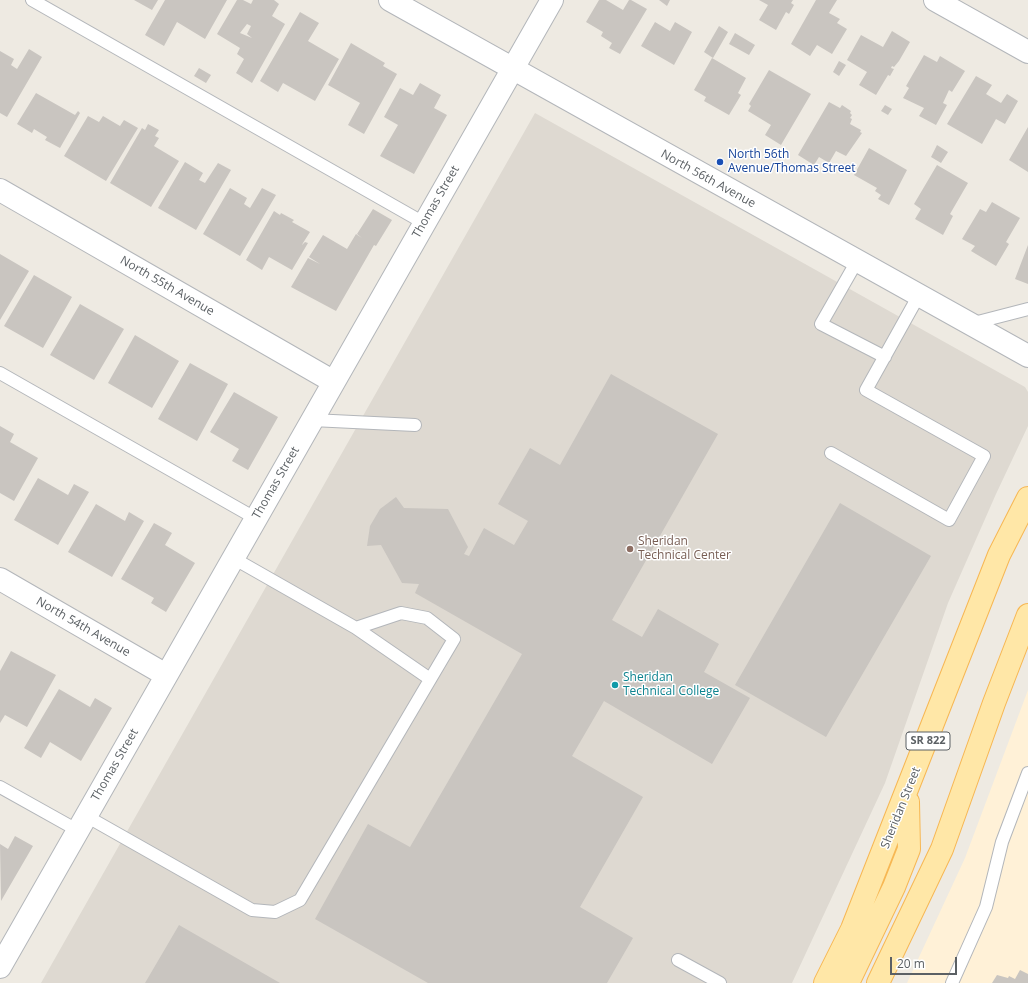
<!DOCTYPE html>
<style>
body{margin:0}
#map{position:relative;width:1028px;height:983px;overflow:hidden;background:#eeeae2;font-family:"Open Sans",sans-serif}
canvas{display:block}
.scale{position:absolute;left:890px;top:957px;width:67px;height:18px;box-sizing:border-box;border:2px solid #5b6064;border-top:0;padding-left:5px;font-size:12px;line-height:14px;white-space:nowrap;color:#5b6064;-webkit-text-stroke:3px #fff;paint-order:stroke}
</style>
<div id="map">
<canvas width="1028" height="983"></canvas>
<div class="scale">20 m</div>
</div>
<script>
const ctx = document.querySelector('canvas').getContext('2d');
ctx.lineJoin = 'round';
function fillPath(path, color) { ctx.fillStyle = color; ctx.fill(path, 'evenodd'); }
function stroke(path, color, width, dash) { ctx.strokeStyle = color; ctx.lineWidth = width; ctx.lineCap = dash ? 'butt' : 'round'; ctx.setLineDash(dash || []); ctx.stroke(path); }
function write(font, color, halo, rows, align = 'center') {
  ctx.font = font + ' "Open Sans",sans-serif'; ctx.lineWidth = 3; ctx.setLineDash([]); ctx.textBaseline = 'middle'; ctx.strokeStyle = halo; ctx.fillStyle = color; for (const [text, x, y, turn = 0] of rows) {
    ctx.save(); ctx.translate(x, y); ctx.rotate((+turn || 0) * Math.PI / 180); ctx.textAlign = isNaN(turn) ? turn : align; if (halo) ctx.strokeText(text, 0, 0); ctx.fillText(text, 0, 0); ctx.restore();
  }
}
fillPath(new Path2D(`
 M1028,690V983H907L965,858Z`), '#fff1d7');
fillPath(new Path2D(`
 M535,113L1025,387L1028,392V426L996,494L948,603L885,783L792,983H41Z`), '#ded9d1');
fillPath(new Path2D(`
 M134,0H158L152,10Z
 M165,0H227L205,39L177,22L164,46L145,35Z
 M237,0H243L251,4L253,0H274L279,4L272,16L285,24L252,83L236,73L244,59L237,54L240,48L217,34ZM247,24L251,26L247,34L252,38L240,33Z
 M599,0H606L623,10L629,0H631L647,9L620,54L609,48L612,43L601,36L603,32L586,22Z
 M659,0H670L667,6Z
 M759,0H793L791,3L794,5L789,14L786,12L776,30L759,20L768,5Z
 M816,0H837L829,13L840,19L837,23L847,29L832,54L817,45L810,56L791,44Z
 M300,12L319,23L308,41L339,59L315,101L283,83L278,92L260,81Z
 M655,22L670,31L675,22L692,32L674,65L641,46Z
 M719,26L728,32L713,58L704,52Z
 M892,31L910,42L899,61L894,67L892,66L891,68L894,69L890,76L888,75L876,95L859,85L867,72L847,60L861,35L883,47Z
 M735,33L755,45L749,55L729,44Z
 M351,43L385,63L383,66L397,74L364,134L348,125L360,103L328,85Z
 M29,49L42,57L7,117L0,113V51L14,59L11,65L17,69Z
 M924,55L937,62L940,56L965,71L952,92L949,90L943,103L947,105L936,125L919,116L924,108L903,98L909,88L906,86Z
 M712,58L746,78L738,93L741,95L729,115L704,101L706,97L694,90Z
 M839,61L846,65L839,76L833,72Z
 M199,68L211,75L206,83L194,76Z
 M769,70L811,94L781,145L765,135L771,125L748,111L751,106L749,104Z
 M976,76L992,85L986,94L1001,103L1007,94L1018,101L1005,124L996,119L982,144L947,124Z
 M420,83L441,95L434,108L447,115L414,174L380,156L398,125L384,117L400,88L413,95Z
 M36,93L75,115L78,111L80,113L60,148L45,140L47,137L34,129L32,133L17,124Z
 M829,102L840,108L842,105L851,111L850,113L852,115L850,118L852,119L850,124L861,130L860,132L862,133L846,156L836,151L829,163L819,157L814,165L798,155Z
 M885,105L892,109L888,115L881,111Z
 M88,116L99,122L103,116L120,126L124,120L138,128L106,181L64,156Z
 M148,124L159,130L155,136L159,138L154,146L179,161L151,207L110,183L142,128L145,130Z
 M1028,127V172L1009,160Z
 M937,145L948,152L941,163L931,157Z
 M869,148L907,170L889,205L878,199L881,195L875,191L877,188L854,175Z
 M185,162L203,173L199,180L205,183L218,163L231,170L196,230L158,208Z
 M937,165L968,183L950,214L953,216L943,235L915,219L921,209L914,204Z
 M230,188L247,198L244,204L250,208L262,188L276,195L240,256L203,234Z
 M992,202L1020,218L1006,242L1009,244L996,266L971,251L975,246L962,239L980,209L986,212Z
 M373,209L392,220L376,246L374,245L336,311L291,287L308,258L320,264L309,257L323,235L347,249L356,234L362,238L357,234Z
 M274,211L280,215L281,213L294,220L292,222L310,232L303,243L276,228L303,243L302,245L305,242L308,243L292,270L269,257L262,270L246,260Z
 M1028,245V284L1015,279Z
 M0,254L29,271L0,320Z
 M34,275L72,297L43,348L4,326Z
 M80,304L124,329L94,380L50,355Z
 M135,335L179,361L152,408L108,383Z
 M190,363L228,384L197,441L158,419Z
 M611,374L718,434L612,620L642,637L658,609L719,644L704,672L750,698L712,764L604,701L572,756L643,797L580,907L633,938L607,983H428L315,919L368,824L410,847L522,654L415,593L419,584L402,583L381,545L367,546L370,526L380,509L396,497L404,508L448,509L468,547L464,554L469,556L484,528L514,545L528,521L498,504L530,448L560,465Z
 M234,392L278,417L248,470L232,461L239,449L210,432Z
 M0,426L14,434L10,442L38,458L14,501L0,493Z
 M38,478L68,495L74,484L89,492L58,545L14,520Z
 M840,503L931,556L826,737L735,685Z
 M96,504L125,521L129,512L144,521L112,577L68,552Z
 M154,523L172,533L165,545L195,563L166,612L151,603L154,598L121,579Z
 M11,651L56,675L27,727L5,715L0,723V671Z
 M59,689L90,707L95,698L112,708L81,761L50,742L41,758L24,748Z
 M15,836L33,846L1,901L0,844L8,849Z
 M179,925L280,983H145Z
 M1020,970L1028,974V983H992L997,975L1008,978L1009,976L1015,979Z`), '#c9c5c0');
const service = new Path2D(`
 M32,0L424,223
 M857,261L821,324L885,357
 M970,324L1028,309
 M0,373L255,518
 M312,420L415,425
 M831,453L949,520L984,456L866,390L919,295
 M233,558L356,628L430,679
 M0,787L77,830
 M86,816L252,910L275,912L300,900L454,639L427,618L401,613L356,628
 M678,960L720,983
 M952,983L986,907L1002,842L1028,773`);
const minor = new Path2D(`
 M935,0L1028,52
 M0,190L334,382
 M0,579L166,675
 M0,967L552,0`);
const tertiary = new Path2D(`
 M390,0L1028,356`);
const primary = new Path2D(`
 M825,983L852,929L999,555L1028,498
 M848,983L894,887L909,849L908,802
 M878,983L942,849L994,703L1028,615`);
stroke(service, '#b3b6ba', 14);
stroke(minor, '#b3b6ba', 24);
stroke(tertiary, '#b3b6ba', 24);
stroke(primary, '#f7b753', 24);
stroke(service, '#fff', 12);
stroke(minor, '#fff', 22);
stroke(tertiary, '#fff', 22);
stroke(primary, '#ffe7a7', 22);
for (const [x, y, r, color] of [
 [720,162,4,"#1a4fb4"],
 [630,549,4,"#8d6e63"],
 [615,685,4,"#0f9aa8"]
]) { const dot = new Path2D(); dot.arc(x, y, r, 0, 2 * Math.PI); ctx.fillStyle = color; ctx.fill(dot); stroke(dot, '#fff', 1.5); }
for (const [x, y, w] of [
 [928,741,44]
]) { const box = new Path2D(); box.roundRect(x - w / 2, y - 9, w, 18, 3); ctx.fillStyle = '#fff'; ctx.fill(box); stroke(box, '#5b6064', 1); }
write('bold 11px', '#5b6064', null, [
 ["SR 822",928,741]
]);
write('12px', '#164399', '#fff', [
 ["North 56th",728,155],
 ["Avenue/Thomas Street",728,169]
], 'left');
write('12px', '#5b6064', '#fff', [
 ["North 56th Avenue",708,179,29],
 ["Thomas Street",436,202,-60],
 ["North 55th Avenue",167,286,30],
 ["Thomas Street",276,483,-60],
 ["North 54th Avenue",83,627,30],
 ["Thomas Street",115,765,-60],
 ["Sheridan Street",901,808,-68]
]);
write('12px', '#785e54', '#fff', [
 ["Sheridan",638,542],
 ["Technical Center",638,556]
], 'left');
write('12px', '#0d838f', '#fff', [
 ["Sheridan",623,678],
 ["Technical College",623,692]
], 'left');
</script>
